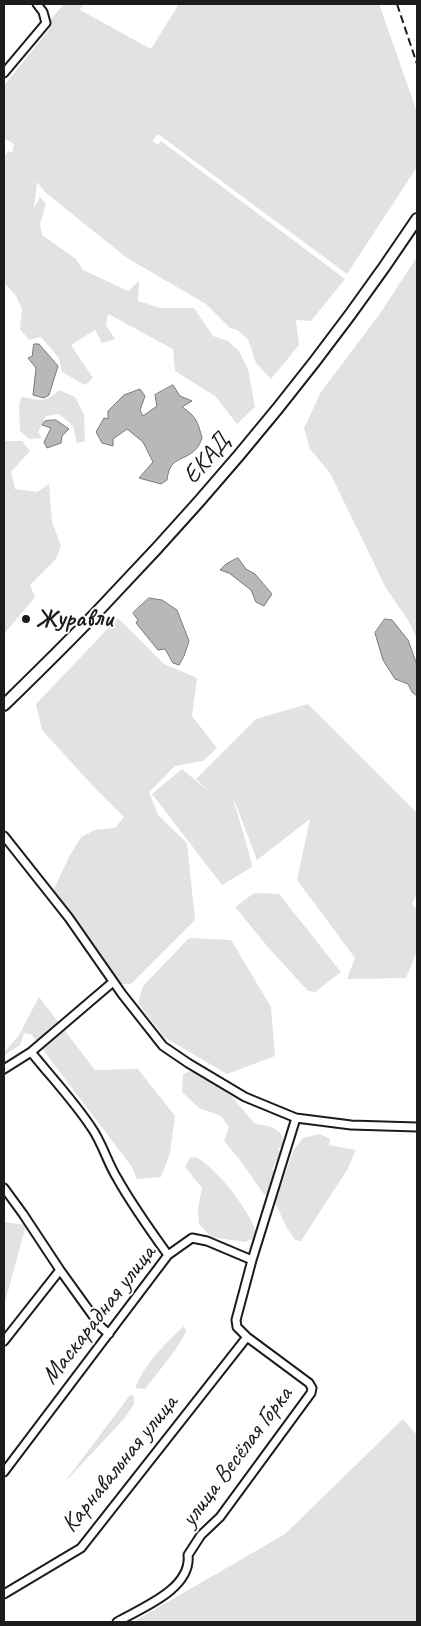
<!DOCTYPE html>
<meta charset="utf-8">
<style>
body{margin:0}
#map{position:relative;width:421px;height:1626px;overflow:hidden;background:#fff;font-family:Caveat,sans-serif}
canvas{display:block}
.frame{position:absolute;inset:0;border:5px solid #1c1c1c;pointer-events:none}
</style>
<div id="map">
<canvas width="421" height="1626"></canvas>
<div class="frame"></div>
</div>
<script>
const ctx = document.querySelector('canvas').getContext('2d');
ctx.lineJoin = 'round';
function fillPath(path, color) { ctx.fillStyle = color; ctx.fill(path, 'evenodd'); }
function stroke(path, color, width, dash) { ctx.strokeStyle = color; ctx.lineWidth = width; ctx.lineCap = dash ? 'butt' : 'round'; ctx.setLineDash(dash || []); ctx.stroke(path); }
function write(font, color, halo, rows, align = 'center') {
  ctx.font = font + ' Caveat,sans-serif'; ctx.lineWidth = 4; ctx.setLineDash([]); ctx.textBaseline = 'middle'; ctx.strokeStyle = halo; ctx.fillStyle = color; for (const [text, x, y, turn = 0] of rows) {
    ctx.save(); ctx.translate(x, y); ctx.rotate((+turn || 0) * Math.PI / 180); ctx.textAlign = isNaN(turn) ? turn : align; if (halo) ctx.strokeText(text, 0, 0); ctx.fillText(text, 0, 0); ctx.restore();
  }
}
fillPath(new Path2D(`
 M64,4H83L80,10L151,49L179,4H379L417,112V167L347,274L158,134L152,141L158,145L161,141L345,279L311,321L296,320L299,345L271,379L256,363L248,339L237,330L230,328L206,304L127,258L46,193L37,182L34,208L40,197L46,204L40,224L42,235L76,259L83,270L128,291L139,281L138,301L161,308H194L213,336L228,341L239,351L248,369L255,407L237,424L215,396L175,371L173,349L108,314L106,325L115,339L102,343L95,330L71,345L93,378L85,385L62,372L59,358L41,337L29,340L20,329L22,309L16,296L4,282V155H6L8,151L12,153L14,144L4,138V86L50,28L51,19Z
 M417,257V639L408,620L386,588L330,473L310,449L304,428L321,392L379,315Z
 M59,390L75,397L84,415L85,441L77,443L73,426L59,414L46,416L38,432L42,438L29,439L20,431L19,407L21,397C40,399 43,405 59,390Z
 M4,441H22L30,451L11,472L15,489L37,492L49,484L52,522L61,546L56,559L30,585L35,597L4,634Z
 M118,618L164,664L197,678L192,716L217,748L203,761L175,766L149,792L158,815L187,843L195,920L131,984H120L53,891L69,857L81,837L95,830L115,828L124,817L92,785L42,730L36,704Z
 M308,704L417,813V893L412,904L417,910V951L406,978L347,979L355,958L297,880L310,819L257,860L235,802L216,797L234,802L249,853L252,867L222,885L152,794L182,769L213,795L196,779L256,719Z
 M254,893L279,894L341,972L315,992L308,991L267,946L235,907Z
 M189,938L231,940L271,1007L275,1056L227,1074L164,1037L138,1003L143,986Z
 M39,997L95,1070L138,1069L175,1116L170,1153L161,1177L137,1179L132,1167L31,1034L24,1033L20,1045L4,1055V1053L19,1035Z
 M190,1071L206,1078L232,1097L255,1124C268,1125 288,1129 282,1147L278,1149L281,1153L272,1169L276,1175L268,1196L263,1193L240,1160L224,1141L229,1127L221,1116L199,1108L182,1092L183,1074Z
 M320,1134L330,1139L329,1145L356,1150L347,1170L301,1241L295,1240L286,1226L275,1203L293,1151L303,1138Z
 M196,1157C215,1167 246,1206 254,1227C256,1230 255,1234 255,1238L245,1242L211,1237L199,1224L198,1209L202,1188L185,1167L190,1158Z
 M4,1222L26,1225L4,1306Z
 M184,1326L186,1332L174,1352L145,1389L135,1388C145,1363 165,1344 184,1326Z
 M130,1395L134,1396V1404L124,1419L64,1483Z
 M403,1419L417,1435V1622H133L285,1534Z`), '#e2e2e2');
const water = new Path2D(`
 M34,344H39L58,366L49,395L44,398L33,395L36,368L28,358L32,356Z
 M173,385L180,396L192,401L182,407C196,416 198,422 202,438C201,441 199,446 196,449C183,463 170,455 167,480L161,484L139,478L153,462L143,442L127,429L113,439V446L102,443L96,432L104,418L108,419V411L124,395L140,389L145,396L140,410L143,416L157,406L155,395Z
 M56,420L69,429L62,436L61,443L47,448L44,442L51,428L42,425L45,421Z
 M238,558L246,569L255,574L272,594L264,606L256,602L251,590L229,573L220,570L226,564Z
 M149,598L162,600L177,610L189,641L184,656L179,665L173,663L165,649L158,650L136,623L138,620L133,613Z
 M385,619L392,620L408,640L417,665V696L412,692L408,684L395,679L383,660L375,633Z`);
fillPath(water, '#b8b8b8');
stroke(water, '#7a7a7a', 1);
const minor = new Path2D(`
 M4,73L46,23L43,12L37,4
 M4,836L69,918L122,994L163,1046L188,1063L245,1097L296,1118L351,1125L417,1127
 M31,1052C51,1077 73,1100 91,1127C102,1142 107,1162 117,1178C132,1205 150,1230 168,1255
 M4,1069L31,1052L113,982
 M4,1188L23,1214L60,1270
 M4,1341L60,1270L101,1327L109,1334
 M4,1472L168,1255L192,1238L207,1241L252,1260
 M4,1594L81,1548L247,1337
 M117,1622C141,1608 192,1589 188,1555L201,1535L220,1517L311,1393L312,1388L309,1383L247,1337L237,1327L236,1320L252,1260L296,1118`);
const highway = new Path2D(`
 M4,705C41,669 78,633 113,595C225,478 328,353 417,219`);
stroke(minor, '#1c1c1c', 11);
stroke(highway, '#1c1c1c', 14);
stroke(minor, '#fff', 7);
stroke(highway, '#fff', 10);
stroke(new Path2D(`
 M397,4L417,64`), '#1c1c1c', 2, [8, 4]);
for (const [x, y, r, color] of [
 [26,619,5,"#1c1c1c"]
]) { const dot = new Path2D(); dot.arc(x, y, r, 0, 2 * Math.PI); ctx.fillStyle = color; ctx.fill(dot); stroke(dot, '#fff', 2); }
write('25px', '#1c1c1c', '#fff', [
 ["ЕКАД",207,459,-49],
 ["Маскарадная улица",99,1315,-52],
 ["улица Весёлая Горка",237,1457,-53],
 ["Карнавальная улица",120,1464,-51]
]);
write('bold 25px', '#1c1c1c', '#fff', [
 ["Журавли",36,619]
], 'left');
</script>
